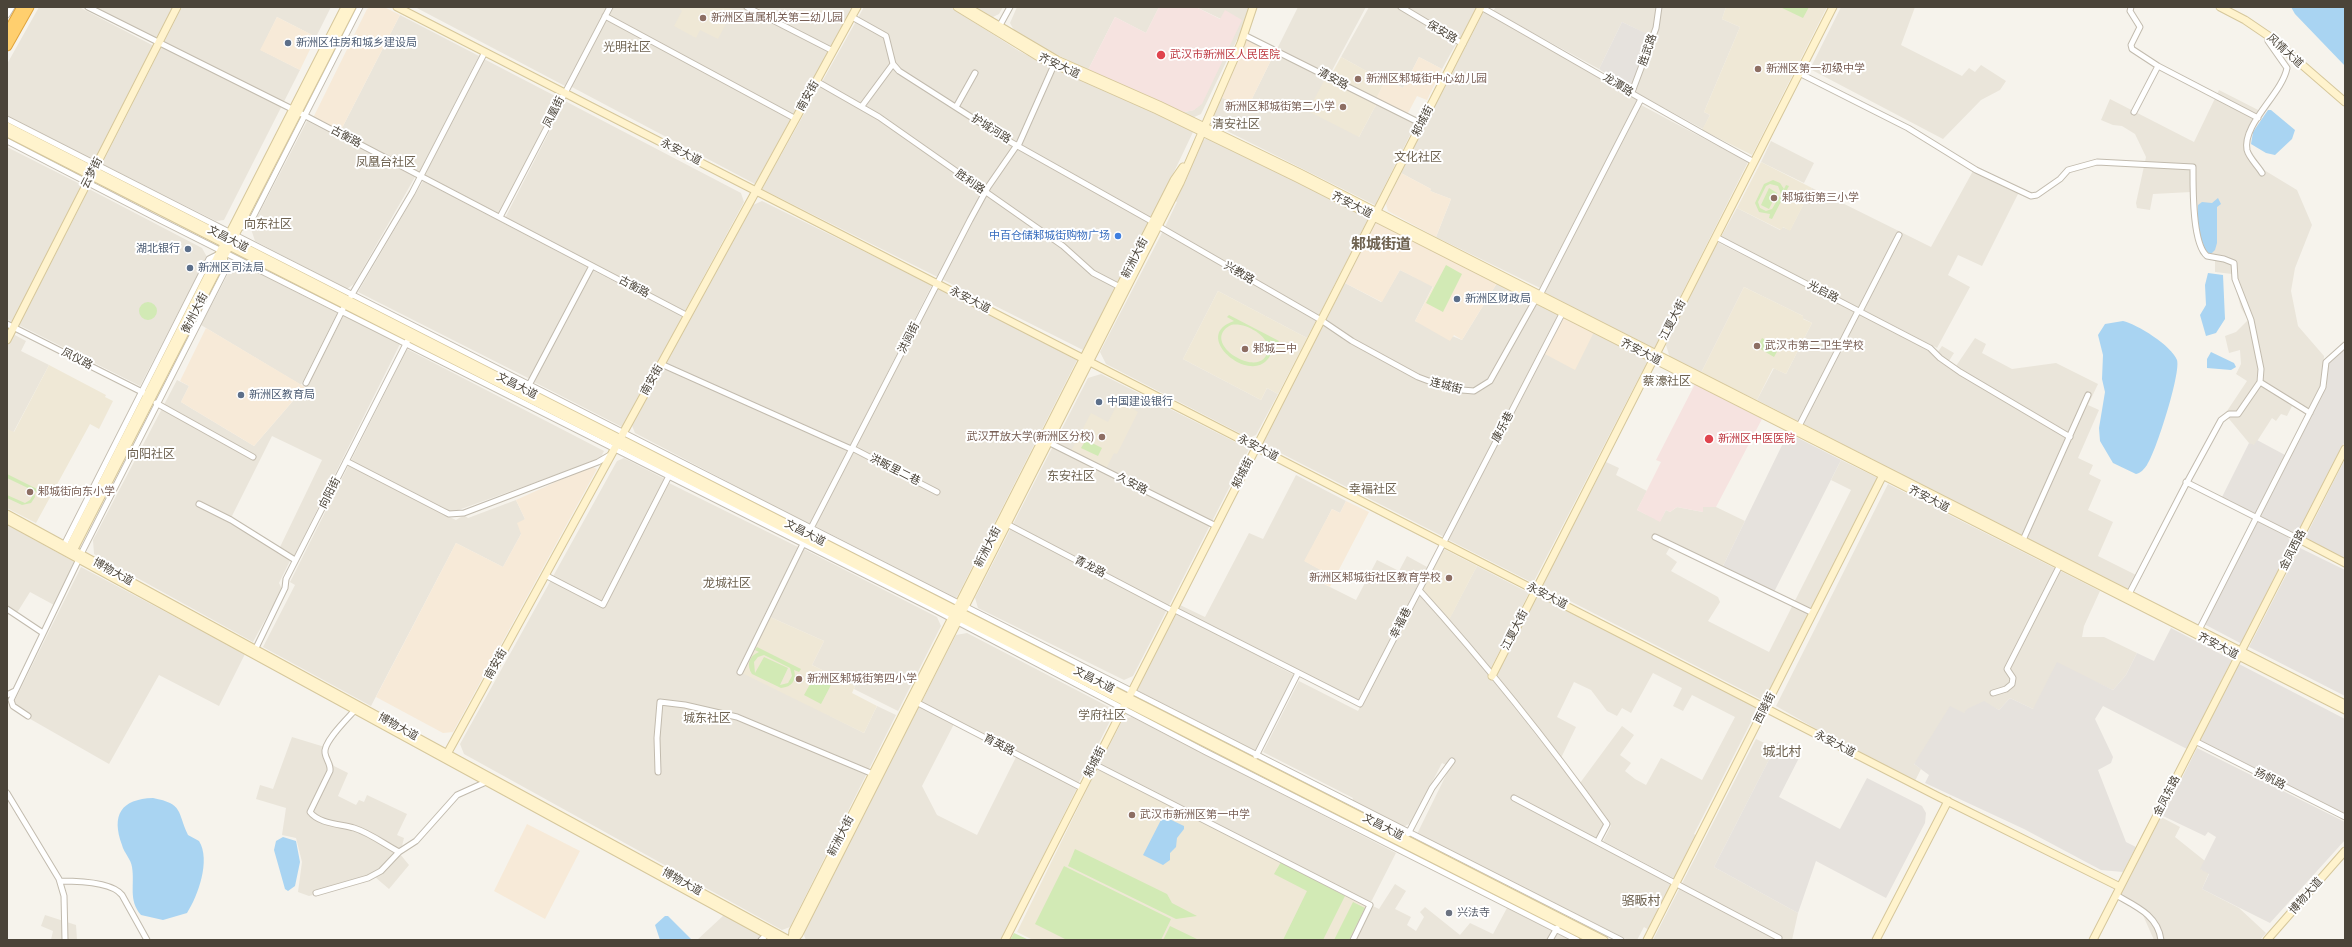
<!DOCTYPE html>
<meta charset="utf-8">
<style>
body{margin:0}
#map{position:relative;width:2352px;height:947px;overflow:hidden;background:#f6f3ec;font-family:"PT Sans",sans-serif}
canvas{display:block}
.frame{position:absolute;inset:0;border:8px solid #4b4439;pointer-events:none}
</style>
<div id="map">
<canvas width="2352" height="947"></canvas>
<div class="frame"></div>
</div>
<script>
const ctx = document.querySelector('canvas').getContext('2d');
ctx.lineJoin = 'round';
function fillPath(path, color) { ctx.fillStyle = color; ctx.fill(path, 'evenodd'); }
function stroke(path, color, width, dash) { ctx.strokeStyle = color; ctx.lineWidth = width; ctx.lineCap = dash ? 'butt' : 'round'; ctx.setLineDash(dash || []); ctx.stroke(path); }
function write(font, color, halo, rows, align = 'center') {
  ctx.font = font + ' "PT Sans","Noto Sans SC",sans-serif'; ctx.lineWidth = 4; ctx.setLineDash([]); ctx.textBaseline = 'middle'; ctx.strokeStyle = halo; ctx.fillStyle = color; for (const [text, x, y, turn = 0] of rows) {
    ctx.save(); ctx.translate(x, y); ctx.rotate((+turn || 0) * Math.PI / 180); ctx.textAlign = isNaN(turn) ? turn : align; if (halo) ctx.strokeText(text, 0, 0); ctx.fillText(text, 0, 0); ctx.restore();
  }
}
fillPath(new Path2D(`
 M39,7H79L154,46L95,163L7,117V64Z
 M95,7H174L157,39Z
 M182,7H331L316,37L277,17L261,50L300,70L224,220L216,221L102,164Z
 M415,7H607L565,86Z
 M612,7H853L755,184L570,86Z
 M864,7H950L1019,51L1049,66L1194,130L1152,218L1083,350L762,189Z
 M976,7H1003L999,14L993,17Z
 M1017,7H1159L1146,33L1115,17L1088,70L1029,41L1015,32L1010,23Z
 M1196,7H1249L1244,25L1201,114L1192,118L1180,113L1194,110L1221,19Z
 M1298,7H1366L1329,76L1277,49Z
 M1369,7H1397L1457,42L1442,69L1419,57L1403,88L1390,81L1388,83L1341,57Z
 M1403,7H1476L1460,40Z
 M1496,7H1655L1656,15L1651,36L1622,22L1599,69L1493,11Z
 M1660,7H1726L1722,19L1740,27L1704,112L1710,115L1703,129L1635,92L1659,25Z
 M1841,7H1915L1901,45L1962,76L1969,68L1975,72L1981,65L2006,81L2000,90L1981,100L1943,139L1810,69Z
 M1484,11L1638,99L1540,288L1436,237L1451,199L1430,191L1431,189L1401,173Z
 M400,15L479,56L419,173L340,132Z
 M1276,50L1326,77L1359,137L1377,103L1416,123L1375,205L1209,122L1221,97L1247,109Z
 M484,59L559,98L499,215L424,176Z
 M2219,90L2262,112L2249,140V148L2264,170L2297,190L2312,225L2295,268L2291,291L2298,326L2324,356L2322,386L2308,415L2292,406L2287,416L2281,414L2276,421L2272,418L2254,446L2249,443L2225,414L2247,381L2236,374L2241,364L2240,350L2229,353L2225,336L2236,332L2248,320L2241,308L2232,274L2215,272V261L2200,254L2191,192L2153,194L2150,210L2137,208L2136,203L2146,157L2135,134L2122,126L2113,125L2101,120L2110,99L2194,142Z
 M565,101L741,193L744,202L685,311L505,218Z
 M1641,105L1748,162L1654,349L1543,292Z
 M307,121L415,177L354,284L347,289L255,241L251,229Z
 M1210,137L1369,217L1318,317L1164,229L1177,202L1174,200L1203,140Z
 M1771,141L1814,163L1804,183L1761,162Z
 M7,147L82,185L13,322L7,319Z
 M1973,171L2019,192L1982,266L1958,255L1948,275L1970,287L1937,348L1721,237L1737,208L1780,230L1782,227L1790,230L1812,188L1931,247Z
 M423,181L589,268L530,379L358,292Z
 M89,189L202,248L207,257L140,386L19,325Z
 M762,201L932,285L810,525L635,433L631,423L753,205Z
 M1163,231L1317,319L1307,338L1218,291L1183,359L1261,400L1267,388L1278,394L1256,435L1249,438L1106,364L1100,352Z
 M1717,242L1929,348L1935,356L1942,346L1954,353L1949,361L1956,366L1975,338L1986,344L1982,353L2012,369L2056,363L2098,384L2088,405L2099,410L2078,458L2093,465L2089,474L2101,480L2088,510L2113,522L2098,556L2136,575L2128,591L1757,400L1774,368L1786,374L1812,323L1802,318L1803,316L1744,287L1701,373L1670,358L1666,345Z
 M243,265L337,313L301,385L201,325L229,272Z
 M592,270L683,317L622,427L534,382Z
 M1400,270L1433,286L1415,321L1462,340L1497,283L1559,315L1444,537L1261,443L1345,283L1381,302Z
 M938,288L1077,360L956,599L815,526Z
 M344,315L400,344L294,556L280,547L322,460L272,436L230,520L291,559L279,583L282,589L253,642L94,554L93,540L177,380L189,386L181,402L254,446L305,387L306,388Z
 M1594,332L1648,360L1533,583L1447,539L1543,353Z
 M13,334L26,341L21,351L49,365L13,433L7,429V345Z
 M407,349L604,451L600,459L453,512L448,510L445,515L456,520L464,515L468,518L516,500L525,519L521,534L503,567L456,543L371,706L263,647L295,585L290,582Z
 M1101,374L1249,449L1133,676L1124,680L978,608L975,598L1088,378Z
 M624,458L665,479L600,607L604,609L669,483L798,547L738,669L864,733L877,706L896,715L790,927L782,930L464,754L460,744L617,461Z
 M1841,460L1878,478L1764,701L1541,586L1606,462L1619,468L1616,475L1647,491L1637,510L1660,521L1666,510L1670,512L1677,507L1703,512V507H1716L1745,521L1723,566L1654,535L1653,537L1670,547L1666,554L1677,562L1671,571L1718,597L1720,602L1708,621L1769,652L1851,490L1831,480Z
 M1296,475L1346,501L1340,513L1332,509L1305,561L1323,571L1318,581L1356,600L1377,560L1399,571L1407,556L1427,567L1359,701L1274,657L1271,663L1294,675L1256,751L1136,690L1180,605L1205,617L1249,533L1263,539Z
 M1888,484L2100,591L2084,626L2082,637H2104L2137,653L2126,675L2113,690L2091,680L2033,709L2010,698L1999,710L1989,705L1964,713L1914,764L1921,769L1915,781L1860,754L1776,706Z
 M7,525L75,562L54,605L30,592L15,616L10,613L7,616Z
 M804,549L937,617L941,626L898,711L854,689L855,686L812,665L824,641L770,617Z
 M1477,566L1529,593L1488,674L1606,824L1597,841L1673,882L1649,930L1644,927L1637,940H1628L1417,834L1450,767L1442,763L1411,823L1403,827L1352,801L1353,798L1263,752L1299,681L1358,711L1418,594L1447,623Z
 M81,567L245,654L219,706L159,675L109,764L11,708Z
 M1536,593L1758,708L1694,834L1697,836L1675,879L1603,841L1611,826L1580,783L1622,726L1634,735L1620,755L1631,763L1625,771L1635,779L1646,785L1661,758L1702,780L1735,717L1692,695L1683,711L1673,706L1682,688L1653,673L1631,713L1622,708L1617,716L1607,711L1591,690L1574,682L1557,717L1576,727L1561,758L1494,677Z
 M967,633L1109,707L1112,717L1078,784L921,703L956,635Z
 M919,706L954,724L922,786L937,815L977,835L1016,757L1077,788L1001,940H806L803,933Z
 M1132,717L1396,853L1370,904L1100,764L1123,719Z
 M292,737L328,748L327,752L334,766L348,773L338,796L356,805L359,800L364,802L367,795L407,814L397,835L404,838L400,854L409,865L389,889L375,877L317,894L309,896L298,892L302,862L296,838L282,835L286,808L256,799L260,785L273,789Z
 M1756,739L1775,748L1714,867L1798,913L1792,940H1653Z
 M2161,817L2180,827L2175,837L2205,861L2201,869L2209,873L2202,889L2239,908L2266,933L2260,940H2154L2142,913L2118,898Z
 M1395,884L1406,891L1395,909L1411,917L1407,925L1416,931L1424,917L1420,912L1425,907L1460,935L1470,923L1493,934L1507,908L1570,940H1355L1373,906L1379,909Z
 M45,915L76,925L77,940H51L53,931L41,926Z
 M724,915L767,938L764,940H697Z`), '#eae5da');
fillPath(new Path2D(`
 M371,7H384L400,15L340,132L313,118L367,9Z
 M277,17L316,37L300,70L260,50Z
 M1248,38L1276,50L1247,109L1221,97Z
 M1419,57L1442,69L1427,100L1417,96L1407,115L1376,99L1385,81L1388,83L1389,81L1403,88Z
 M1401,173L1431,189L1430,191L1451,199L1436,237L1388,211L1386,204Z
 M1377,221L1497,283L1462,340L1454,335L1450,341L1415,321L1433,287L1400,270L1382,302L1345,283Z
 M1562,316L1594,332L1575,370L1543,353Z
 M206,328L305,387L254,446L181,402L189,386L180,381Z
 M591,466L597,469L453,732L443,733L376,697L456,543L503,567L521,534L517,523L525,519L516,500Z
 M1346,501L1369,512L1330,587L1317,580L1322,571L1304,561L1332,509L1340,513Z
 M527,824L580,851L545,919L494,891Z`), '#f7ead8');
fillPath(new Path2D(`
 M1622,22L1652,36L1632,90L1607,77L1608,75L1599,69Z
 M2345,348V441L2300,531L2293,534L2260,517L2327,385L2325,372L2332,357Z
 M1788,433L1841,460L1774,592L1723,566Z
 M2257,440L2285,455L2255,516L2221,499L2249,443L2254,445Z
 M2345,459V561L2304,540Z
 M2257,521L2288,537L2292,546L2242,644L2204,624Z
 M2300,548L2345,570V696L2249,647Z
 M2171,628L2232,660L2187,749L2103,706L2095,719L2113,757L2111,763L2098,770L2126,842L2136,847L2123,872L2101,870L2024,829L1925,783L1929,775L1914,764L1950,706L1964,713L1967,709L1984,701L1999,710L2010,698L2033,709L2057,662L2113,690L2126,675L2137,653L2154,661Z
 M2239,664L2345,719V814L2200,740Z
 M1778,742L1801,754L1779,797L1840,829L1867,778L1922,806L1926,813L1925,823L1886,898L1816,861L1798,913L1714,867Z
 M2197,748L2345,822V840L2270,923L2202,889L2209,874L2200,869L2216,837L2208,832L2205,836L2163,816Z`), '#e6e2dd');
fillPath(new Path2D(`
 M678,7H727L733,10L718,39L700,30L696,38L674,26L682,11Z
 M1726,7H1827L1752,155L1702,130L1710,115L1704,112L1740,27L1722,19Z
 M1341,57L1385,81L1376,99L1330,77Z
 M1326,77L1377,103L1359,137L1308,111Z
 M1761,162L1812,188L1790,231L1783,227L1781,230L1737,208Z
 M1744,287L1803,316V319L1812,323L1786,374L1773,368L1757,400L1701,373Z
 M1218,291L1307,338L1278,394L1267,388L1261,400L1183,359Z
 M49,365L106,395L105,397L113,401L99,429L90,424L36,523L7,508V429L14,432Z
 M1119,401L1138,412L1117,454L1114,453L1106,469L1071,451L1091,413L1108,422Z
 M1442,548L1477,566L1449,620L1422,590Z
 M770,617L824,641L812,665L855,686L852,693L877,706L864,733L742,673Z
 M1097,769L1368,906L1351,940H1033L1017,932Z`), '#efe8d6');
fillPath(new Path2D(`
 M1159,7H1196L1220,19L1225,10L1242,20L1202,104L1194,110L1180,113L1088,70L1115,17L1146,33Z
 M1695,384L1762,419L1716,507H1703V512L1677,507L1670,512L1666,510L1660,522L1637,510L1661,462L1656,460Z`), '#f6e3e0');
fillPath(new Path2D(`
 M1780,7H1809L1803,18Z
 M1773,180L1780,183L1784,189L1786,185L1789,186L1772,219L1769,218L1770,214L1759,212L1755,203L1764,184ZM1770,184L1778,186L1781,194L1772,209L1766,211L1760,208L1758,202L1766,186Z
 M1769,188L1777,193L1769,209L1761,205Z
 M1446,265L1462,274L1443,312L1426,303Z
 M139 311a9 9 0 1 1 18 0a9 9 0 1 1-18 0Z
 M1229,315L1279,341L1277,344L1270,340C1273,347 1272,355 1267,360C1247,383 1191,335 1234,321L1227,317ZM1231,325C1244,322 1266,334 1268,347C1267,385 1196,343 1231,325Z
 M1762,338L1779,348L1774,357L1757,347Z
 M1086,440L1102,448L1098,456L1081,448Z
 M7,474L41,491L40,493L34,491L35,497L31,503L22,505L7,498V495L25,503L30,500L33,495L30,489L7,478Z
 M757,647L801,669L799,672L794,670C797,680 792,687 781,688L752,674C746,665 749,656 759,652L755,650ZM764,655L790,668L792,676L788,683L780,685L788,668L764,657L755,673L754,662L758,657Z
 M814,677L831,685L821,704L804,695Z
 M1075,849L1167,894L1172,903L1197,916L1176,919L1068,866Z
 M1281,862L1345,896L1323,940H1283L1307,891L1274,874Z
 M1064,866L1171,919L1161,940H1067L1035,924Z
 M1353,902L1365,908L1349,940H1334Z
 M1170,926L1199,940H1163Z
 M1014,933L1029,940H1010Z`), '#d2eab5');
fillPath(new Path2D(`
 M2291,7H2345V66L2295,14Z
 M2268,110H2271L2295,130L2292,139L2275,155L2266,153L2251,144L2253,132Z
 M2218,198L2221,204L2217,207V243L2215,250L2211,254C2198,250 2197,218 2198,205L2202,202L2212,203Z
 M2208,273L2223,275L2225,319L2216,333L2206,336L2200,315L2206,305L2205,285Z
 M2123,321C2137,324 2172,346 2177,360C2181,373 2156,452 2147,465C2144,469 2141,473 2136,474L2113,463L2100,441L2099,428L2105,392L2102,379L2103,355L2098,335L2105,324Z
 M2211,352L2234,363L2236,367L2231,370L2207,368V359Z
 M153,798C184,804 177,812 188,835L199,841C211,860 198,896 187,913L163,920L141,915C128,900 135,885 132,867C131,859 124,853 122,845C111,815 121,799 153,798Z
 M1163,816L1184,826V829L1177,838L1176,847L1170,853V860L1163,865L1143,855Z
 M283,837L296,841L300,862L295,886L288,891L285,889L274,850L276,841Z
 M665,916H668L692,940H660L655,925Z`), '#a9d4f2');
const street = new Path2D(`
 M88,7L298,112L688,316
 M747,7L833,51
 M1401,7L1463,44
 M1481,7C1573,59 1662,112 1754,162
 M2131,7L2130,11L2140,27L2131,45L2132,49L2158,66
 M7,15L12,7
 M605,16L796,119
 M852,17L886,36L893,64L899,71L1007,140L1153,222
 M999,27L1010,7
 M1244,35L1422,124
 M1799,73L1908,128L1976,170L2031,196L2037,195L2060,179L2068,170L2097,162L2193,167C2193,187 2192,244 2207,256L2224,259L2234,263L2235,279L2251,320L2261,369L2260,382L2238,414H2229L2221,420L2185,486L2129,594
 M816,81L879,117L1063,246L1093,273L1120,287
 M1632,92L1656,28L1659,7
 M862,106L893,64
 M956,107L975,73
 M2134,112L2158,66L2258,118
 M7,119L1621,940
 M7,141L156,218L933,609L1206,752L1577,940
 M1018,146L1054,65
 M2262,173C2258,166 2249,158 2247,150C2242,124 2282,94 2287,68L2268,41V35
 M500,217L610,7
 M1158,226L1321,320L1352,341L1418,377L1450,389L1474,391L1490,381L1536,299
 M238,228L249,225L360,7
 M1716,237L1930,348L1940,358L1960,372L2070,437
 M1540,295L1641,99
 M351,296L412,193L485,52
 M1860,311L1899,235
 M7,324L144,393
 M661,364L851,449
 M2260,382L2310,413
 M306,383L343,309
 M528,387L592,266
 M156,403L253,457
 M1799,426L1858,311
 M1048,442L1216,526
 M852,448L937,492
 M346,461L443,511L449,514L464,513L598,462L610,455
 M2186,482L2299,539
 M199,504L231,520L295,560
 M1007,524L1173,611
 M810,530L970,220L988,187L1017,145
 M1655,537L1813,613
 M2023,540L2088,395
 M64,545L209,259L219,254
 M81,554L226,269L224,256
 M545,575L603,605L670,474
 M1419,590C1486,664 1549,743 1607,824L1598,841
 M7,609L43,633
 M1173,609L1360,704L1563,312
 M2199,630L2323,387L2326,362L2345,345
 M255,650L285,588L286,579L408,340
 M740,672L804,542
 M1993,693L2006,689L2012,684L2013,678L2007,669L2060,565
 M7,695L15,691
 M916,702L1082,788
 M355,710C347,719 323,742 325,753C326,760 331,764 330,771L310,812C319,824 341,824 354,828C370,833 384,844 399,852
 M28,716L13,706L11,700L79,559
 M2195,741L2345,817
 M1256,756L1298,673
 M1094,764L1370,905L1353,940
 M658,772L657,738L660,702L685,705L737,717L873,774
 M7,793L59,879L64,896L65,940
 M1514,798L1779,938
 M1408,834L1432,788L1452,761
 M60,881C75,881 112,882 122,895L147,940
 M316,893L368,878L381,871L399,852L416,841L457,795L486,782
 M2116,895C2135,906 2158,915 2161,940
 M761,940L767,934
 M1550,940L1557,928`);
const secondary = new Path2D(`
 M397,7L1937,796L2120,887
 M957,7L1042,59L1157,110L1297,178L2345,710
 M967,7L1057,60L1159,105L1300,173L2345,704
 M2220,7L2245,20L2270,37L2345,102
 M7,126L1604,940
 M7,133L1592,940
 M7,340L177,7
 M7,514L789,940
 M7,520L777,940
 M2299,539L2345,563
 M67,552L345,7
 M72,553L352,7
 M1492,676L1833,7
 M447,754L857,7
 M792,940L793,931L1174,180L1183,167
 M794,940L799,934L1180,183L1241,43L1253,7
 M1005,940L1481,7
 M1647,940L1883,475
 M1876,940L1948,801
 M2093,940L2345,449
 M2267,940L2345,851`);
const highway = new Path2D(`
 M7,34L22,7
 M7,46L29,7`);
stroke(street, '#c2bbae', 7);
stroke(secondary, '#d6c79b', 9);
stroke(highway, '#e0a43c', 11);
stroke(street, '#fff', 5);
stroke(secondary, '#fff3cd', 7);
stroke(highway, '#ffcf6e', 9);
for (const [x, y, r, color] of [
 [703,18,4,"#8d6e63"],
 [288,43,4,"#5c6f8a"],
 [1161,55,5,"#e0444e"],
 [1758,69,4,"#8d6e63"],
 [1358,79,4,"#8d6e63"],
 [1343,107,4,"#8d6e63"],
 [1774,198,4,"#8d6e63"],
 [1118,236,4,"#3f7fe0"],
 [188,249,4,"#5c6f8a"],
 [190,268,4,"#5c6f8a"],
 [1457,299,4,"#5c6f8a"],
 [1757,346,4,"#8d6e63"],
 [1245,349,4,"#8d6e63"],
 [241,395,4,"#5c6f8a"],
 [1099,402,4,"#5c6f8a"],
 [1102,437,4,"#8d6e63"],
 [1709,439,5,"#e0444e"],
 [30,492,4,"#8d6e63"],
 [1449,578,4,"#8d6e63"],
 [799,679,4,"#8d6e63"],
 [1132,815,4,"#8d6e63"],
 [1449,913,4,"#6b7280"]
]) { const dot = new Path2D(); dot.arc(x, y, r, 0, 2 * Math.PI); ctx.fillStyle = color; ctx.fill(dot); stroke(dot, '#fff', 1.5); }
write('11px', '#785e54', '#fff', [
 ["新洲区直属机关第二幼儿园",711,18],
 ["新洲区第一初级中学",1766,69],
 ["新洲区邾城街中心幼儿园",1366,79],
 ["新洲区邾城街第二小学",1335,107,"right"],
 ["邾城街第三小学",1782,198],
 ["武汉市第二卫生学校",1765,346],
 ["邾城二中",1253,349],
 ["武汉开放大学(新洲区分校)",1094,437,"right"],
 ["邾城街向东小学",38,492],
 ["新洲区邾城街社区教育学校",1441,578,"right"],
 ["新洲区邾城街第四小学",807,679],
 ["武汉市新洲区第一中学",1140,815]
], 'left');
write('11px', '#4b4439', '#fff', [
 ["保安路",1442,32,31],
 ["胜武路",1648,50,-71],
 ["风情大道",2285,51,42],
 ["齐安大道",1059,66,25],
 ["清安路",1333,79,28],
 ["龙潭路",1618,85,32],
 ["南安街",808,96,-61],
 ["凤凰街",554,112,-63],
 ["邾城街",1423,121,-63],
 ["护城河路",991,129,32],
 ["古衡路",346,137,28],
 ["永安大道",681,152,27],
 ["云梦街",92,173,-63],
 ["胜利路",970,182,35],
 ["齐安大道",1352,205,27],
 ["文昌大道",228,239,27],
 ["新洲大街",1135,258,-63],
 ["兴教路",1239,273,30],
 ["古衡路",634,287,28],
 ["光启路",1823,292,27],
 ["永安大道",970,300,27],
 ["衡州大街",195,313,-63],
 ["江夏大街",1673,320,-63],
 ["洪闾街",909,338,-63],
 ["齐安大道",1641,352,27],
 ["凤仪路",77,359,27],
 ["南安街",652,380,-61],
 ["文昌大道",517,386,27],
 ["连城街",1446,386,14],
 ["康乐巷",1503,427,-62],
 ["永安大道",1258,448,27],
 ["洪畈里二巷",895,470,27],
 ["邾城街",1243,473,-63],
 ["久安路",1132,484,27],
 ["向阳街",330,493,-63],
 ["齐安大道",1929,499,27],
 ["文昌大道",805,533,27],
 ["新洲大街",988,547,-63],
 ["金凤西路",2293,550,-63],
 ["青龙路",1090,567,27],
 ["博物大道",113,572,29],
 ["永安大道",1547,596,27],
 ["幸福巷",1401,623,-63],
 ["江夏大街",1515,630,-63],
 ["齐安大道",2218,646,27],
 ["南安街",496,664,-61],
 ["文昌大道",1094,680,27],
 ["西陵街",1765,708,-63],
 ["博物大道",398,727,29],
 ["永安大道",1835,744,27],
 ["育英路",999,745,27],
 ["邾城街",1095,762,-63],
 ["扬帆路",2270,779,27],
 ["金凤东路",2167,796,-63],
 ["文昌大道",1383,827,27],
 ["新洲大街",841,836,-63],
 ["博物大道",682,882,29],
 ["博物大道",2306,896,-49]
]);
write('11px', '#4e5e75', '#fff', [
 ["新洲区住房和城乡建设局",296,43],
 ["湖北银行",180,249,"right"],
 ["新洲区司法局",198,268],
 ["新洲区财政局",1465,299],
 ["新洲区教育局",249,395],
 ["中国建设银行",1107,402]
], 'left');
write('11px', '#be3a42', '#fff', [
 ["武汉市新洲区人民医院",1170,55],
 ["新洲区中医医院",1718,439]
], 'left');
write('11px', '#366cbe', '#fff', [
 ["中百仓储邾城街购物广场",1110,236]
], 'right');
write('11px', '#5b616d', '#fff', [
 ["兴法寺",1457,913]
], 'left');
write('12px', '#6e6250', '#fff', [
 ["光明社区",627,48],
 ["清安社区",1236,125],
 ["文化社区",1418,158],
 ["凤凰台社区",386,163],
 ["向东社区",268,225],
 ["蔡濠社区",1667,382],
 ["向阳社区",151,455],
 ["东安社区",1071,477],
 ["幸福社区",1373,490],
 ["龙城社区",727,584],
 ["学府社区",1102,716],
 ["城东社区",707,719]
]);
write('13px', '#6e6250', '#fff', [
 ["城北村",1782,752],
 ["骆畈村",1641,901]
]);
write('bold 15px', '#6e6250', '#fff', [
 ["邾城街道",1381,245]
]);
</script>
